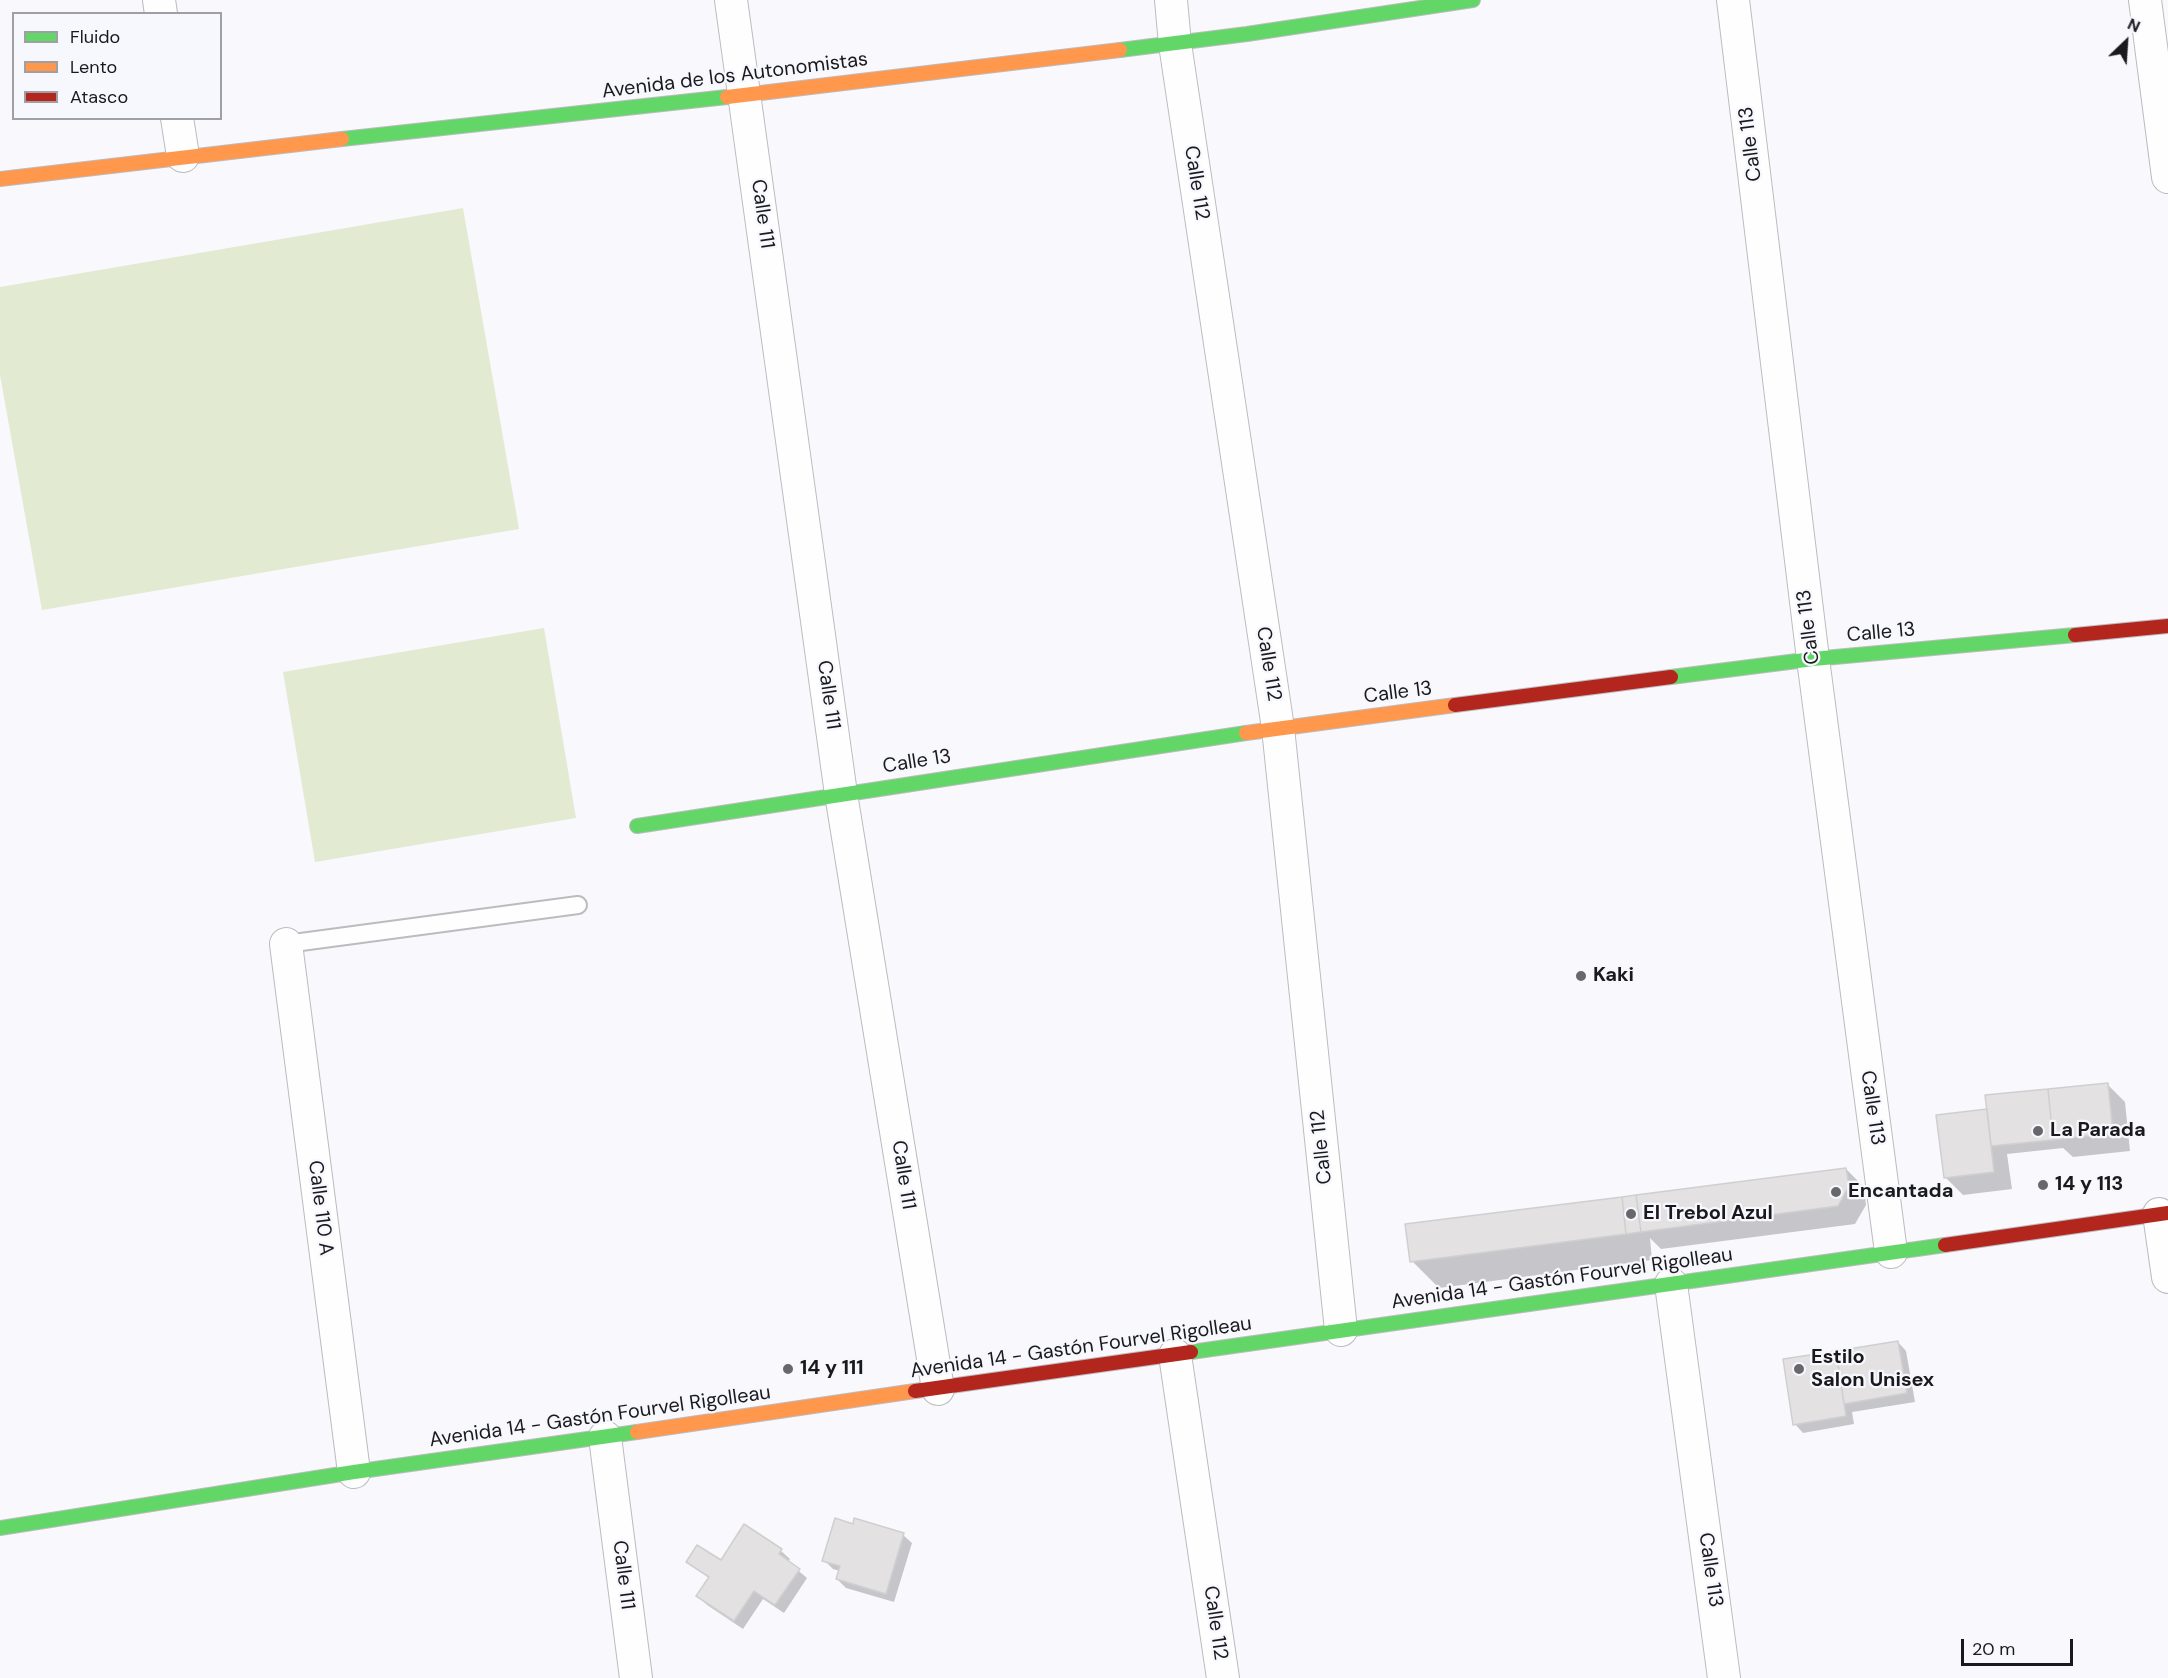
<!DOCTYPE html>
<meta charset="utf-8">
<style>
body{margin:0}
#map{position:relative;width:2168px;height:1678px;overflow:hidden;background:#f8f8fd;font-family:"DM Sans",sans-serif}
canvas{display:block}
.legend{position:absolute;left:12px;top:12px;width:210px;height:108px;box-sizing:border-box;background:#f7f7fe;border:2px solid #9f9fa4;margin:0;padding:8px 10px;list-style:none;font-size:18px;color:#1a1a1e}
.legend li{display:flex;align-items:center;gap:12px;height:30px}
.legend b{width:30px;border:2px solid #9f9fa4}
.north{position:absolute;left:2096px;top:12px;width:60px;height:60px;-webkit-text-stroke:4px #f7f7fe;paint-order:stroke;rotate:25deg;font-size:16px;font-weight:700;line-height:24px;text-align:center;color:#1a1a1e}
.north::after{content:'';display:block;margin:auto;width:21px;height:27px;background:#1a1a1e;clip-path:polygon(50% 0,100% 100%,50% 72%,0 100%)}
.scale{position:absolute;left:1961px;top:1639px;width:112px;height:27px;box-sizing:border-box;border:3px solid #1a1a1e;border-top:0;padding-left:8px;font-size:18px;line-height:21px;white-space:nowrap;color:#1a1a1e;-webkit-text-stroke:4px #f7f7fe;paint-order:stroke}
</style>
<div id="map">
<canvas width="2168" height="1678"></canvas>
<ul class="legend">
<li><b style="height:8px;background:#63d668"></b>Fluido</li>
<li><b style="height:8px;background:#ff974d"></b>Lento</li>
<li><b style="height:8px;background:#b3261e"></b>Atasco</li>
</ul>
<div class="north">N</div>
<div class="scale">20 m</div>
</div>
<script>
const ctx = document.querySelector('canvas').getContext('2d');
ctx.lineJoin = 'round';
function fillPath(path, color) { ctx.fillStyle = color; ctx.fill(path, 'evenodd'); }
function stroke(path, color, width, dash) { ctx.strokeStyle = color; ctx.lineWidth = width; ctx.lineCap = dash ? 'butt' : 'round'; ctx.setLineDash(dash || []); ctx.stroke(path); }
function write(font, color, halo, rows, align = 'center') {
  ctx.font = font + ' "DM Sans",sans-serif'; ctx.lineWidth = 4.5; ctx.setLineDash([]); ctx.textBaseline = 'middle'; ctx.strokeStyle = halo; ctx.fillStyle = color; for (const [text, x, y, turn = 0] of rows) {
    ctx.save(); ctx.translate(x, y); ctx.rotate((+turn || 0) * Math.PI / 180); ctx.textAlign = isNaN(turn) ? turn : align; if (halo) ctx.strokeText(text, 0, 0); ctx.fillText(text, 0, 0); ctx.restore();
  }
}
fillPath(new Path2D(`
 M463,208L519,529L42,610L0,375V287Z
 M544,628L576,818L315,862L283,672Z`), '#e2ead2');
fillPath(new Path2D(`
 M2107,1084L2125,1102L2130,1151L2073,1157L2063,1148L2007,1154L2012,1189L1963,1195L1945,1177L1988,1110Z
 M1846,1169L1864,1187L1866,1205L1855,1224L1661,1249L1650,1238L1652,1260L1439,1288L1412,1261Z
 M1898,1342L1906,1351L1915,1402L1852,1412L1854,1424L1803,1433L1795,1424Z
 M854,1525L903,1535L912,1543L894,1602L846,1588L837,1579L840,1571L833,1569L824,1560Z
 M781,1551L790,1559L788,1562L807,1578L784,1613L763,1599L743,1629L707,1605L698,1596L710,1579L688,1561L721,1562Z`), '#0003');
const building = new Path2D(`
 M2108,1083L2113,1133L2053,1140L2048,1089Z
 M2048,1089L2053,1140L1991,1146L1985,1095Z
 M1987,1109L1994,1172L1944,1178L1936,1115Z
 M1846,1168L1849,1186L1838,1206L1641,1232L1636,1195Z
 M1636,1195L1641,1232L1626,1234L1622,1197Z
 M1622,1197L1626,1234L1410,1262L1405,1224Z
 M1898,1341L1907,1393L1844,1404L1836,1351Z
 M1836,1351L1846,1416L1793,1425L1783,1359Z
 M835,1518L853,1524L854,1518L904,1533L886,1594L836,1579L840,1566L822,1561Z
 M744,1524L782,1549L779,1554L800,1569L775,1605L754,1591L734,1621L696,1596L709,1577L686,1562L697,1545L721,1560Z`);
fillPath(building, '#e3e1e2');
stroke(building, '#d0cfd0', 1.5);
const lane = new Path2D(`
 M286,944L578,905`);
const street = new Path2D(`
 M159,0L161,14
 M731,0L841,794L938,1389
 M1171,0L1175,44L1278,728L1341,1330
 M1733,0L1813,659L1891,1252
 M2145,0L2168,177
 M177,118L183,156
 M286,944L354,1472
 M2159,1214L2168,1277
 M1671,1284L1724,1678
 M1175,1355L1223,1678
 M605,1437L636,1678`);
const fast = new Path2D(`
 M1120,50L1247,34L1473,0
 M342,139L727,97
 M1671,677L1813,659L2075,635
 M637,826L1246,733
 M1191,1352L1945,1245
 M0,1528L354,1472L637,1432`);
const slow = new Path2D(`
 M727,97L1120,50
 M0,179L342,139
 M1246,733L1455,705
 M637,1432L915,1391`);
const jam = new Path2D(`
 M2075,635L2168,626
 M1455,705L1671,677
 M1945,1245L2168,1213
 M915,1391L1191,1352`);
stroke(lane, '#bcbcbf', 20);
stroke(street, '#bcbcbf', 34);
stroke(fast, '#bcbcbf', 16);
stroke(slow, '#bcbcbf', 16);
stroke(jam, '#bcbcbf', 16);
stroke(lane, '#fefeff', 16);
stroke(street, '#fefeff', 32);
stroke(fast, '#63d668', 14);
stroke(slow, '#ff974d', 14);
stroke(jam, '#b3261e', 14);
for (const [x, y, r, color] of [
 [1581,976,6,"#68686c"],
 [2038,1131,6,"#68686c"],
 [2043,1185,6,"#68686c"],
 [1836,1192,6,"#68686c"],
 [1631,1214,6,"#68686c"],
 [788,1369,6,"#68686c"],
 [1799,1369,6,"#68686c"]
]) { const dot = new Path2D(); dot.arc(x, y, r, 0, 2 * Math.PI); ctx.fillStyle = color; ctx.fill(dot); stroke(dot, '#f7f7fe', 2); }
write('20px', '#1a1a1e', '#f7f7fe', [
 ["Avenida de los Autonomistas",735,76,-7],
 ["Calle 113",1751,144,-97],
 ["Calle 112",1196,183,81],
 ["Calle 111",762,214,82],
 ["Calle 113",1809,627,-97],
 ["Calle 13",1881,633,-5],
 ["Calle 112",1268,664,81],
 ["Calle 13",1398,693,-7],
 ["Calle 111",828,695,82],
 ["Calle 13",917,762,-9],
 ["Calle 113",1872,1108,82],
 ["Calle 112",1322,1147,-96],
 ["Calle 111",903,1175,81],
 ["Calle 110 A",320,1208,83],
 ["Avenida 14 - Gastón Fourvel Rigolleau",1562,1279,-8],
 ["Avenida 14 - Gastón Fourvel Rigolleau",1081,1348,-8],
 ["Avenida 14 - Gastón Fourvel Rigolleau",600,1417,-8],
 ["Calle 113",1710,1570,82],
 ["Calle 111",623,1575,83],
 ["Calle 112",1215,1623,82]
]);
write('bold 20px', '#1a1a1e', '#f7f7fe', [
 ["Kaki",1593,976],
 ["La Parada",2050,1131],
 ["14 y 113",2055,1185],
 ["Encantada",1848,1192],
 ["El Trebol Azul",1643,1214],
 ["Estilo",1811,1358],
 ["Salon Unisex",1811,1381],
 ["14 y 111",800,1369]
], 'left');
</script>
